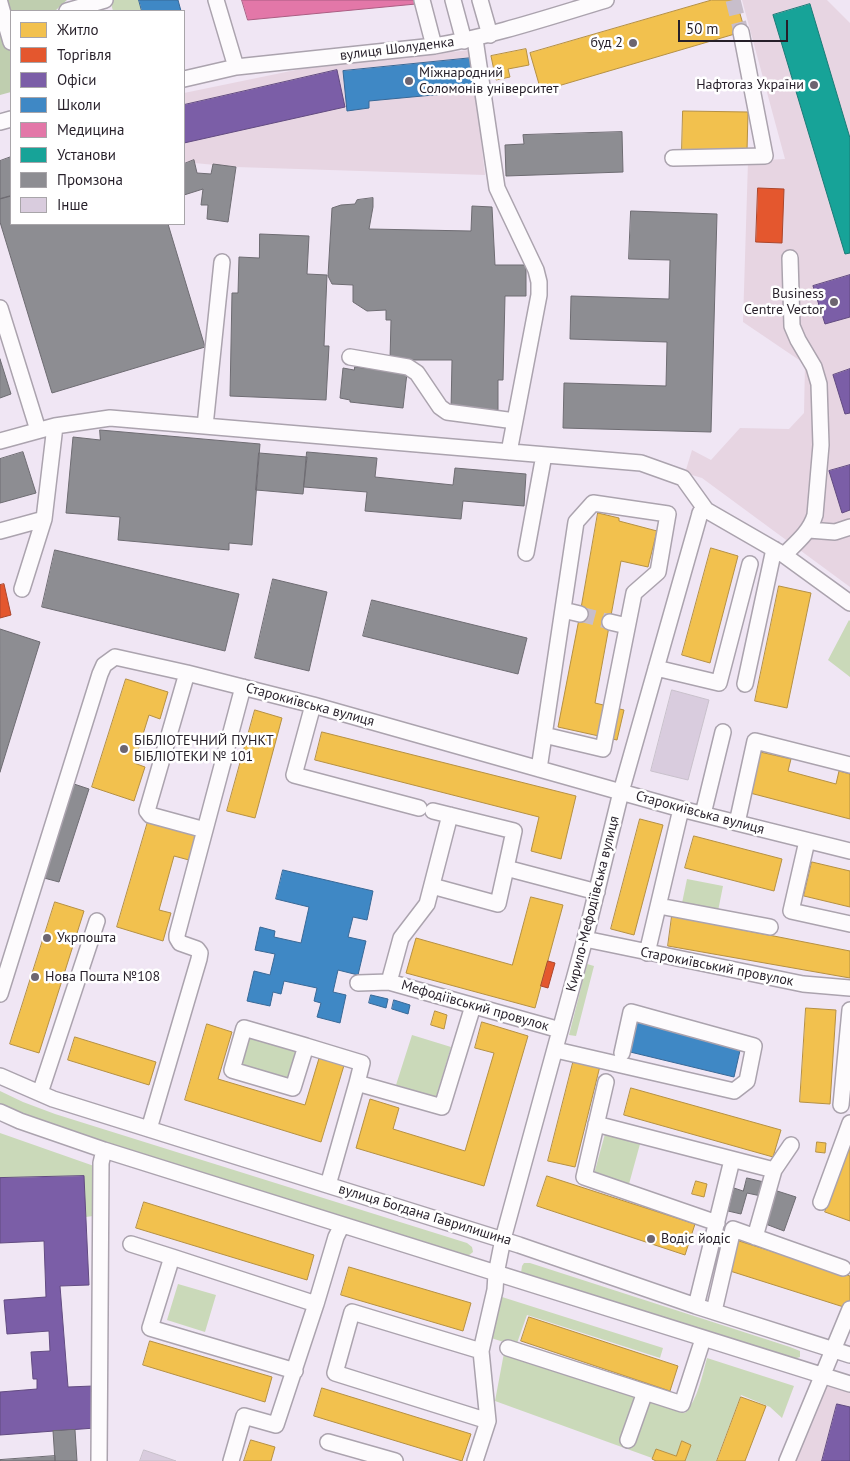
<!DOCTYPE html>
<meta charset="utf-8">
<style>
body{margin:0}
#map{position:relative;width:850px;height:1461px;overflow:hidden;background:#f0e6f4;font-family:"PT Sans",sans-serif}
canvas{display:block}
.legend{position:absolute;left:10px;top:10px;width:175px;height:215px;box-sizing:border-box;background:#fff;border:1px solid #a8a5a9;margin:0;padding:6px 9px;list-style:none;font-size:15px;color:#261f29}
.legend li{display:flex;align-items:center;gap:10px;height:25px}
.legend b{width:25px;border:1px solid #a8a5a9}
.scale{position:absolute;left:678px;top:20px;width:110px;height:22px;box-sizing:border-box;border:2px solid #261f29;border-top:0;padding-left:6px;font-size:15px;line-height:18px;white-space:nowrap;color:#261f29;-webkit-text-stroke:4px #fff;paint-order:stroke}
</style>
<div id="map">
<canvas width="850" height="1461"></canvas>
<ul class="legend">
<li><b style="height:14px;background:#f2c14e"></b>Житло</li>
<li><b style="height:14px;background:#e4572e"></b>Торгівля</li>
<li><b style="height:14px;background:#7b5ea7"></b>Офіси</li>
<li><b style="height:14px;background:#3f88c5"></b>Школи</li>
<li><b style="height:14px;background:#e377a8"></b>Медицина</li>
<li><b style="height:14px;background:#17a398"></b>Установи</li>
<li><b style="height:14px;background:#8d8d92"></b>Промзона</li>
<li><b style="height:14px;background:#d9ccde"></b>Інше</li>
</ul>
<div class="scale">50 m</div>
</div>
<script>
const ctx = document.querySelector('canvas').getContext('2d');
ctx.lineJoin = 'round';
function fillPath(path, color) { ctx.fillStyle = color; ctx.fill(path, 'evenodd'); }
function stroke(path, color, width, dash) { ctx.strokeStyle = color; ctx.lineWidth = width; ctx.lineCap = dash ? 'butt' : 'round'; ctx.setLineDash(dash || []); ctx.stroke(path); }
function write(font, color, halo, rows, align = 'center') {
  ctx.font = font + ' "PT Sans",sans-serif'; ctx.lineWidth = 5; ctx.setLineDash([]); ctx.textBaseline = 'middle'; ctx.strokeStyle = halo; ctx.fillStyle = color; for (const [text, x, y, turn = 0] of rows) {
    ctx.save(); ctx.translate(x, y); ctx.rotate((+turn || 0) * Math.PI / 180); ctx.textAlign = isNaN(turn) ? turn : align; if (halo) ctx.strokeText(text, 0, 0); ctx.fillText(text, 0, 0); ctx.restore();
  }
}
fillPath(new Path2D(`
 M742,0H827L850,23V587L702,478L685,473L692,450L711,460L740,428L789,429L804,413L805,364L743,322L748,161L785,159Z
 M471,50L485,175L236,167L184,162V93L315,66Z
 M831,1385L850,1391V1461H792L820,1391Z`), '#e7d5e2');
fillPath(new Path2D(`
 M110,0H139L142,11H113Z
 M849,620L850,621V677L828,660Z
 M687,879L723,886L718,911L682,903Z
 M587,964L594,966L576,1036L569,1035Z
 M412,1035L451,1047L436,1097L396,1085Z
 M249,1036L298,1050L290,1080L241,1067Z
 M0,1091L23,1102L55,1114L467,1243L472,1247L473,1252L468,1256L55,1130L0,1107Z
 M0,1133L94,1166L93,1216L86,1217L83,1176L0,1178Z
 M605,1134L640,1144L629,1184L594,1174Z
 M524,1263H530L790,1347L800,1351V1357L791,1360L521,1273L522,1266Z
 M178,1284L216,1295L205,1332L167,1320Z
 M502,1297L663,1348L660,1358L527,1315L516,1346L488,1337Z
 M504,1353L685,1413C698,1399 702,1376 707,1358L794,1386L782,1418L770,1407L741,1395L716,1461H685L691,1445L682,1441L676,1456L656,1449L652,1458L495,1401Z`), '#cad9b9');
fillPath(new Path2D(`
 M0,0H67L55,11H11V92L0,95Z`), '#bfceaf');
const homes = new Path2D(`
 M712,0H736L745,31L541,91L530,53Z
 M526,49L529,65L508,69L510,77L496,80L491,56Z
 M683,111L748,112L747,151L682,150Z
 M598,513L619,518V521L657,531L648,567L621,561L595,703L624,710L617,740L558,727L580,614Z
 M711,548L738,556L710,663L682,655Z
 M779,586L811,593L787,708L755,701Z
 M126,679L168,692L160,719L149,715L134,763L145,767L134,801L92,787Z
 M255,710L282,718L255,818L227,811Z
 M322,732L576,796L561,859L531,851L539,817L315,760Z
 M760,752L791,759L788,771L836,784L839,771L850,774V819L750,793Z
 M149,818L197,832L189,860L174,856L159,910L171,913L163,941L117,927Z
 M640,819L663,825L634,935L611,929Z
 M694,836L782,859L774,891L685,868Z
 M812,862L850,871V907L804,896Z
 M531,897L563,905L535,1008L406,973L416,938L512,965Z
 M55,902L84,911L39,1053L10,1044Z
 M672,916L850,951V978L668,946Z
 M806,1008L836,1010L830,1104L800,1102Z
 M435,1011L447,1015L444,1029L431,1025Z
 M482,1022L528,1036L484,1186L356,1148L370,1099L399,1108L393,1129L465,1151L494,1053L475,1048Z
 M207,1024L232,1032L218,1079L305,1105L320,1055L345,1062L321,1142L185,1100Z
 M75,1037L156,1062L149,1085L68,1060Z
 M574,1059L600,1066L575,1167L548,1161Z
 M631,1088L781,1130L773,1157L624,1115Z
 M817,1142L826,1143L825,1153L816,1152Z
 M850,1144V1221L825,1212Z
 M547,1176L695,1224L685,1255L537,1206Z
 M696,1181L707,1184L704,1197L692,1194Z
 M144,1202L314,1255L307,1280L136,1228Z
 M739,1241L850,1276V1309L730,1271Z
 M349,1267L471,1303L463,1331L341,1295Z
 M529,1317L678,1366L670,1391L521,1341Z
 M150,1341L272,1377L265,1402L143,1365Z
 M322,1388L471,1434L462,1461L314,1416Z
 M741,1397L766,1406L745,1461H717Z
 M251,1440L275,1447L271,1461H244Z
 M682,1441L691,1445L685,1461H656L652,1459L656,1449L676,1456Z`);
fillPath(homes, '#f2c14e');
stroke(homes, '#b59043', 1);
const shops = new Path2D(`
 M758,188L784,189L782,243L756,242Z
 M4,584L11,615L0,618V585Z
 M548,961L555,963L548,988L541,986Z`);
fillPath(shops, '#e4572e');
stroke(shops, '#ab462c', 1);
const offices = new Path2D(`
 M337,70L345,107L184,143V105Z
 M850,275V317L825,324L813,286Z
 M850,369V413L845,414L833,375Z
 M850,465V510L842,513L829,471Z
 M84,1176L89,1285L60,1286L68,1387L93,1386L95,1428L0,1435V1392L37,1389V1379H33L31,1352L50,1351L49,1331L7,1334L4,1300L46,1297L44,1241L0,1243V1178Z
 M837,1404L850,1407V1461H822Z`);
fillPath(offices, '#7b5ea7');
stroke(offices, '#624b81', 1);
const schools = new Path2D(`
 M139,0H178L181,11H142Z
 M472,58L476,91L369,101V108L347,111L343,71Z
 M283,870L373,891L367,920L353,917L348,937L366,941L358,975L338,970L333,992L346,995L340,1023L317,1017L321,1003L314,1001L317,988L284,981L281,994L273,992L270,1006L247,1001L254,971L270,975L275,954L255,950L260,927L275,931L274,937L301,943L309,907L276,899Z
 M371,995L388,999L386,1008L369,1003Z
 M394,1000L410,1005L408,1014L392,1009Z
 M633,1020L741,1046L734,1077L626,1051Z`);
fillPath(schools, '#3f88c5');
stroke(schools, '#386896', 1);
const health = new Path2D(`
 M242,0H415L416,4L248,20Z`);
fillPath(health, '#e377a8');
stroke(health, '#aa5d82', 1);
const public = new Path2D(`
 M810,4L850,138V253L845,254L773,15Z`);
fillPath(public, '#17a398');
stroke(public, '#1c7b77', 1);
const industry = new Path2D(`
 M622,132L623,172L506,176L505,145L524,144L523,135Z
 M11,157V196L0,199V161Z
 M194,160L197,173L211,174L213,164L236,167L228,222L207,219L208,205H201L203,189L184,195V164Z
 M11,196V224H168L205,347L52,393L0,222V199Z
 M373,198V207L369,229L471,231L472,206L492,207L495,265H526V296H505L503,380H498V410H451L452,360H390L391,320H386V310L367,311L353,302V285L332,284L328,276L332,208L341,205L355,204L357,200Z
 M631,211L717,214L711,432L563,428L564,383L666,386L667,342L570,339L571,296L669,299L670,260L629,259Z
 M260,234L309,236L307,274L327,275L324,346H329L326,400L230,396L232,293H238L239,257L259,258Z
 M0,359L11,394L0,398Z
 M355,367L407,373L403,408L350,402V400L340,398L343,368L354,370Z
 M100,430L260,444L252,545L229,543V550L118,540L120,517L66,513L73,437L100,440Z
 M23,452L36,493L0,503V459Z
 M307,452L377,458L375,477L453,485L455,468L526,474L524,506L463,501L461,519L365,511L367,492L304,487Z
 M259,453L307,457L303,494L256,490Z
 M55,550L239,594L225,651L42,607Z
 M273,579L327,592L309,671L255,658Z
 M372,600L527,638L518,674L363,636Z
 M0,629L40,642L0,772Z
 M74,784L89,789L59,882L44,878Z
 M747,1178L764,1182L761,1196L747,1193L741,1214L728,1211L734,1188L743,1191Z
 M774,1190L796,1197L784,1231L763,1223Z
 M75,1430L77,1461H55L53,1431Z
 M55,1456V1461H0V1460Z`);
fillPath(industry, '#8d8d92');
stroke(industry, '#6e6c72', 1);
const building = new Path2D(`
 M672,690L709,700L688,780L651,771Z
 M144,1450L176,1461H140Z`);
fillPath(building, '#d9ccde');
stroke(building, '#c8c0cb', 1);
stroke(new Path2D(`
 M733,0L741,32
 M580,614L610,622`), '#c8becb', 15, [15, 8]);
const minor = new Path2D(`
 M216,0L236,67
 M422,0L434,46
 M453,0L464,41
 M480,0L490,35
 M0,3L11,42
 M67,11L105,0
 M475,39L497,188L536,270L539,282V295L509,452
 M184,79L236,67L434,46C493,36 549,17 606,0
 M0,122L11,119
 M673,158L765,156L741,32
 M0,308L38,430
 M350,357L408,367L417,373L440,407L447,412L515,421
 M205,426L222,262
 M0,441L55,426L110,418L641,463L683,478L706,510L784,555L850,603
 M809,530L835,532L850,527
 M0,531L44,519
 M526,553L544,455
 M784,555C796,543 810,532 815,515L821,445L819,384L814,367L798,340L792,326L790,258
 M22,589L44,519L55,426
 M563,610L580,614
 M610,622L627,626
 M656,668L719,683L750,564
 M187,673L147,811L150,815L205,830
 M745,684L774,549
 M313,705L294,775L419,808
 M539,769L576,522L593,503L668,514L658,572L634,593L603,749L544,735
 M433,811L514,831L506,868L597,892
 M703,814L723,732
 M737,823L755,741L850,765
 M807,841L791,911L850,924
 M432,886L498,904L506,868
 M659,906L770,927
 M585,939L803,984L850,988
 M647,953L681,809
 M389,982L401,938L427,904L450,815
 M358,983L389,982L560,1030
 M0,994L100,674L104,665L115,657L187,673L313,705L681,809L850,851
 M306,1046L244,1028L232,1070L293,1088L306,1046L362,1063L357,1083
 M556,1050L734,1091L747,1081L754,1046L631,1012L622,1053
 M0,1076L53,1099L519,1245L696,1306L850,1355
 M606,1082L584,1177L717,1223
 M40,1093L97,921
 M841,1105L850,1010
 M0,1112L20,1121L104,1150L850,1384
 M596,1124L774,1170L791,1145
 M149,1129L199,959L200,953L197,949L180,943L177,938V935L243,687
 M328,1185L357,1083L442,1107L473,1006
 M821,1202L850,1123
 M755,1237L774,1170
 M131,1244L172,1257
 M696,1306L732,1160
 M714,1311L733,1229L843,1268
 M508,1348L682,1404L703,1339
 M481,1351L352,1312L335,1373L488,1421
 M295,1371L150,1328L172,1257L316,1304
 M628,1440L645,1392
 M328,1442L395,1461
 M99,1461L101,1163L104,1150
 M231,1461L244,1416L276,1425L316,1304L336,1237L342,1225
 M475,1461L488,1421L481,1351L495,1290L496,1274L503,1239L585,939L621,792L699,517L700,513L706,510
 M787,1461L850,1309`);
stroke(minor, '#aba3ae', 18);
stroke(minor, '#fdfbfd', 15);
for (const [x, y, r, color] of [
 [633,43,5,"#6d6570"],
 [409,81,5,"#6d6570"],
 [814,85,5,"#6d6570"],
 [834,302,5,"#6d6570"],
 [124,749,5,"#6d6570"],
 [47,938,5,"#6d6570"],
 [35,977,5,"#6d6570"],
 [651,1239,5,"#6d6570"]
]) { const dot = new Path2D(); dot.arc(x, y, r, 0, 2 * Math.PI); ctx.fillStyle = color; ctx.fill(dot); stroke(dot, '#fff', 2); }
write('14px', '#261f29', '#fff', [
 ["буд 2",623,43,"right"],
 ["Міжнародний",419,73],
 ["Соломонів університет",419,89],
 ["Нафтогаз України",804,85,"right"],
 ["Business",824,294,"right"],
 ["Centre Vector",824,310,"right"],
 ["БІБЛІОТЕЧНИЙ ПУНКТ",134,741],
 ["БІБЛІОТЕКИ № 101",134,757],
 ["Укрпошта",57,938],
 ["Нова Пошта №108",45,977],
 ["Водіс йодіс",661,1239]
], 'left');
write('14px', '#261f29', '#fff', [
 ["вулиця Шолуденка",397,49,-7],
 ["Старокиївська вулиця",310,705,15],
 ["Старокиївська вулиця",700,813,15],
 ["Кирило-Мефодіївська вулиця",593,904,-76],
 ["Старокиївський провулок",717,967,11],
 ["Мефодіївський провулок",475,1006,16],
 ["вулиця Богдана Гаврилишина",425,1215,17]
]);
</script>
